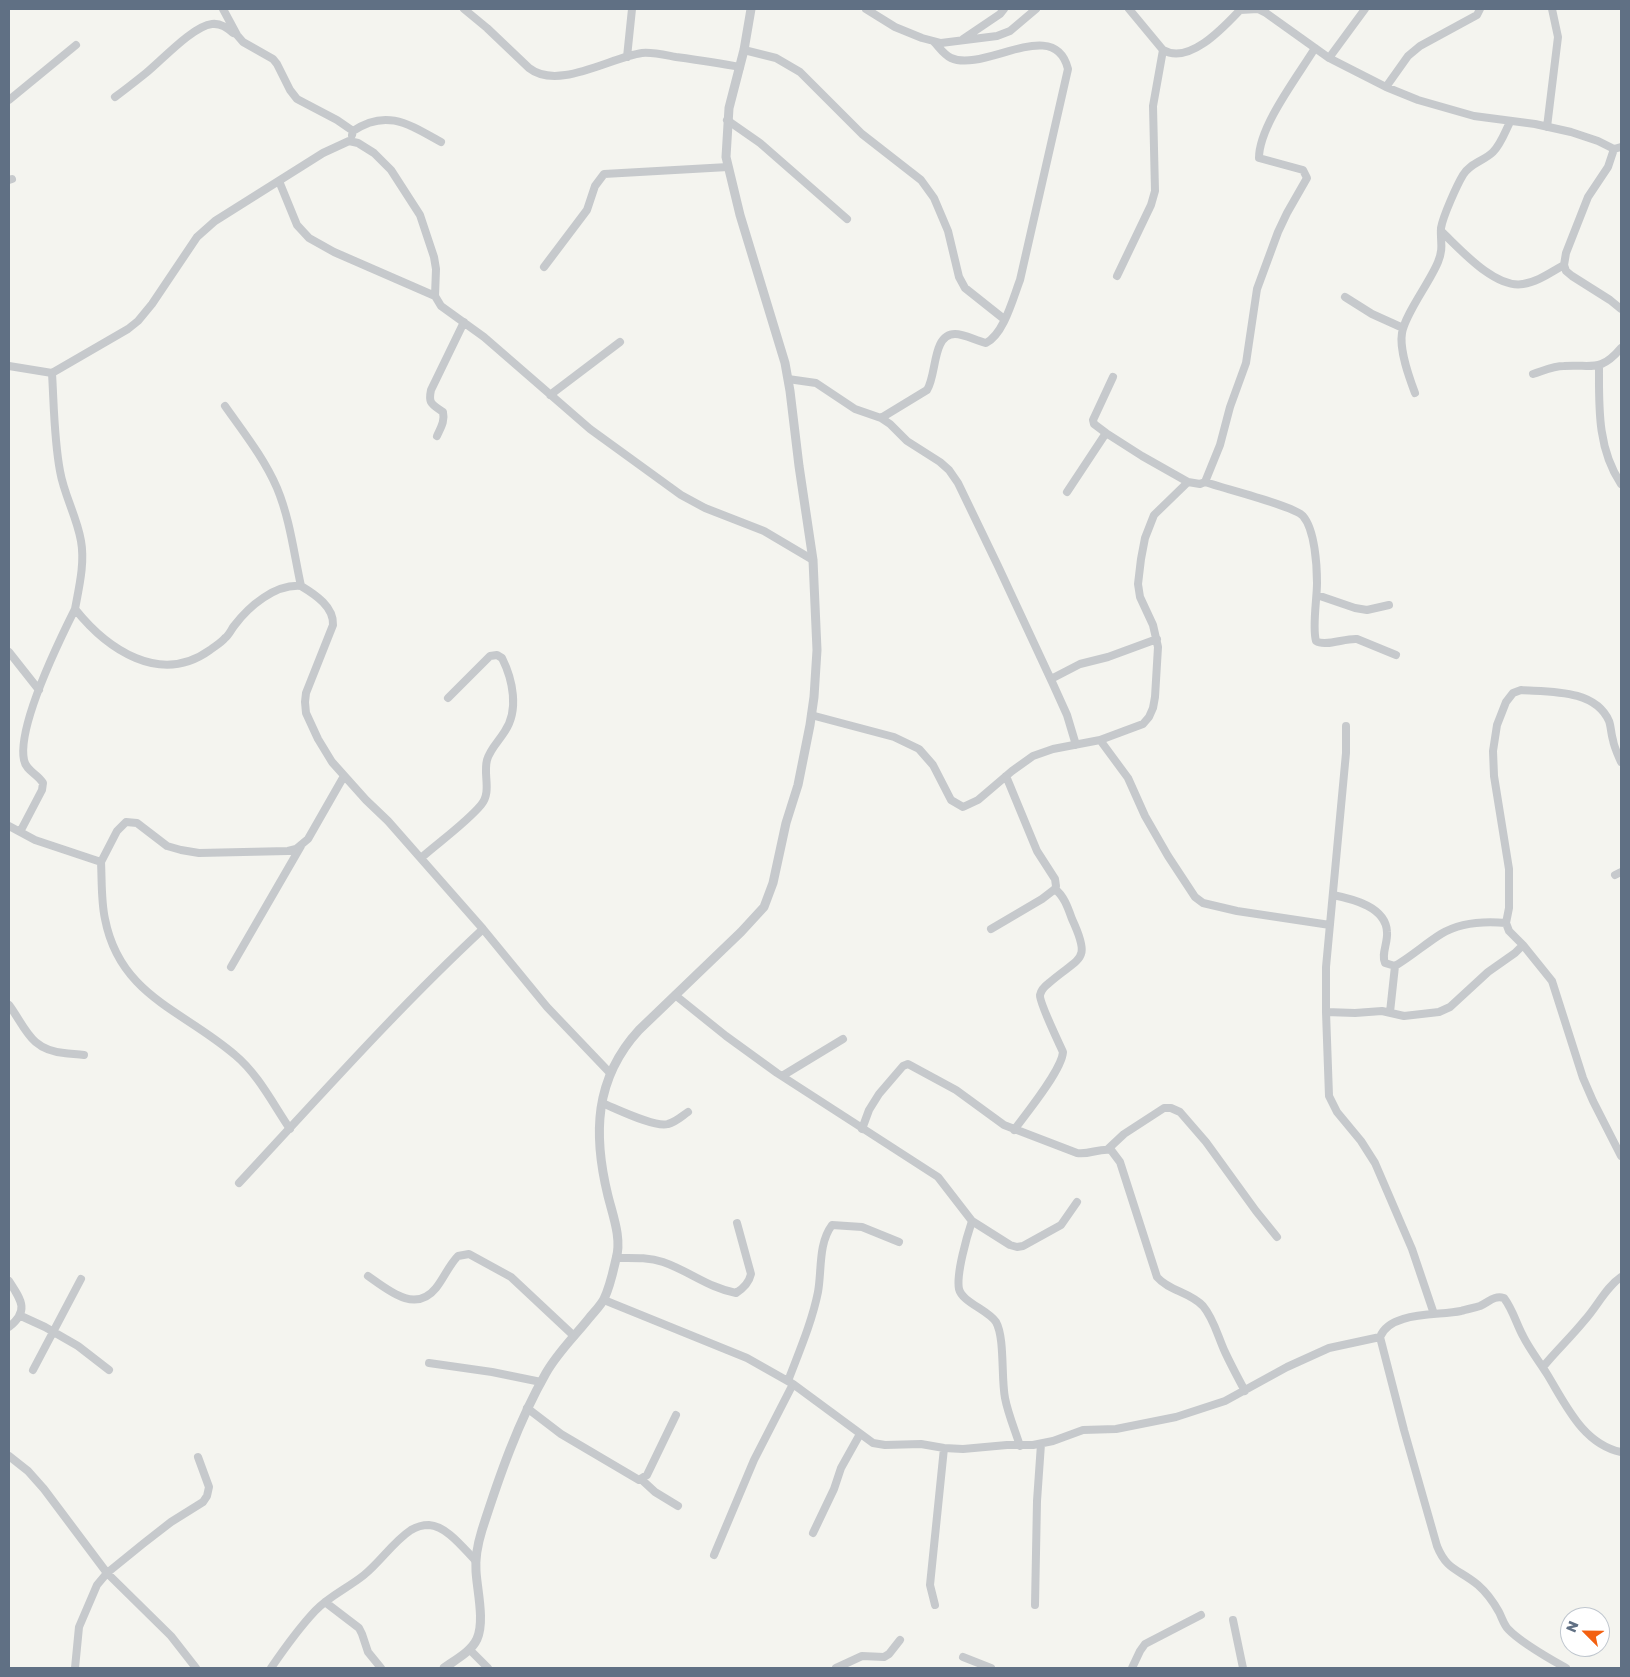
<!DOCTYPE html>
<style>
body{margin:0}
#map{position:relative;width:1630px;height:1677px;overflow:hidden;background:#f4f4ef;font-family:"Golos Text",sans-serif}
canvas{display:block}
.frame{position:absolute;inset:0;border:10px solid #607084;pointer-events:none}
.north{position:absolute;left:1560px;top:1607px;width:50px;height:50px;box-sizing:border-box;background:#fff;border:1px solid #bfc6ce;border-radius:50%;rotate:293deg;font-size:14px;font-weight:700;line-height:20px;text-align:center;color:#607084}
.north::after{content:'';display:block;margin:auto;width:18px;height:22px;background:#f36010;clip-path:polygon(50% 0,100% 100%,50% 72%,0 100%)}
</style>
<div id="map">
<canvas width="1630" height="1677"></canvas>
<div class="frame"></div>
<div class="north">N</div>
</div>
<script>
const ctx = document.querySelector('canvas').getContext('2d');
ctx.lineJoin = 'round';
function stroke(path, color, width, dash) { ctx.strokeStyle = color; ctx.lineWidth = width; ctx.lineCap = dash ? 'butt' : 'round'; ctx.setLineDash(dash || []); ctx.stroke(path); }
stroke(new Path2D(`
 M223,9L237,35L243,42L273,59L277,64L290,90L297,99L337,120L353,131
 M464,9L487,28L529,68C558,91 611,57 642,53C653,52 665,55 676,57C698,60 719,63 740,67
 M866,9L895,27L922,38L941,43L997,36L1010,31L1036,9
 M1129,9L1163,50C1189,65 1223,28 1240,10L1258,9L1266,13L1329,58L1386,87L1418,100L1474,116L1535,124L1571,132L1598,141L1614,149L1621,147
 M963,39L1000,14L1004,9
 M1315,48C1298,76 1259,126 1259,158L1303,170L1307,178L1287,213L1278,232L1257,289L1246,363L1230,407L1220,445L1205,482C1222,488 1295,506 1303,516C1315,530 1317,566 1317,583C1317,599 1312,627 1316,641C1325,647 1345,638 1357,639L1396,655
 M744,50L776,58L800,72L862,134L921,180L934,198L948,231L959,277L965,288L1004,319
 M627,57L632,9
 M1329,58L1365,9
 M1386,87L1408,56L1420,46L1477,15L1480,9
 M115,97C126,89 136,81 146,73C162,60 193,26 212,24C221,23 227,28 233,33
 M9,100L76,45
 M727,120L760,143L847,219
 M1547,127L1558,37L1552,9
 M352,135L353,131C387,108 410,125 441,142
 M1614,149L1608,167L1588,197L1566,253L1564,265L1566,271L1572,276L1610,300L1621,309
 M9,180L12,179
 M279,181L297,225L309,238L334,252L435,296
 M1441,231C1460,249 1495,289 1523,284C1538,282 1551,272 1564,265
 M544,267L587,210L595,186L604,174L728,167
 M1117,276L1151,205L1155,191L1153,106L1163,50
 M1345,297L1372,314L1403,328
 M1599,365C1599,406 1597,448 1621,484
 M9,366L52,373L128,329L138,321L152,304L197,237L215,221L323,153L349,141L358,143L374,153L391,170L420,215L434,257L436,269L435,296L441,306L484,337L590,429L681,495L705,508L764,531L813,560
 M52,373C54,406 54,439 60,471C64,495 77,517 81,541C85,563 79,587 75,609C107,649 160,686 210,650C215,646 221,643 225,638C229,635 231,630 234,626C249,606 275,584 301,586C316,595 334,607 333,625L306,693L305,702L306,713L318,739L332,762L366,800L388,821L483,929L547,1007L610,1073
 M1533,374C1543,371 1553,366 1564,366C1592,364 1600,373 1621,348
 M788,379L816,383L855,409L881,418L890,424L907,441L940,462L949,470L958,483L998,566L1053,684L1067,715L1076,745
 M1415,393C1409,377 1399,350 1402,333C1405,314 1430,282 1438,262C1444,247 1440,242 1441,228C1443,216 1457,185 1463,175C1470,163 1484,161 1493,152C1501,144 1505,132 1510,122
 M550,395L620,342
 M225,406C244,433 264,458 277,488C290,519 294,554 301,586
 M881,418L927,390C937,375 932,334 955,334C965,334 976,341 986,343C1004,334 1013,298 1020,280L1068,69C1055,15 984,73 951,58C944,55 939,47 934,42
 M1106,433L1094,424L1093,420L1113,377
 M437,436C441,427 445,421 443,412C432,404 428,404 431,390L464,322
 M1067,492L1106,433L1142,456L1188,482
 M1317,595L1355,608L1367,610L1389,605
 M9,652L39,690
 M1051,679L1080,664L1108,657L1157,639
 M811,715L894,737L919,749L933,765L951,800L963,807L978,800L1012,771L1033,756L1053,749L1100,740L1143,724L1149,717L1153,708L1155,697L1158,647L1153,625L1140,597L1138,584L1141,559L1145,538L1154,515L1188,482L1200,484L1205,482
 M1346,726V753L1326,967V1012L1329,1096L1337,1112L1361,1141L1375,1163L1412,1249L1434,1314
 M1100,740L1128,778L1145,816L1168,856L1195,897L1203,903L1237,911L1330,925
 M1621,762C1618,755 1614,747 1613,740C1611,734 1611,726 1609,721C1595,689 1550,692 1521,690L1513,693L1506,702L1497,725L1493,751L1494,776L1509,869V908L1506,923L1509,931L1523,945L1552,981L1583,1078L1593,1101L1621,1156
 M9,826L35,840L101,862L117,831L126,822L137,823L167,846L181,850L199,853L288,851L296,849L308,839L344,776
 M20,832L42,790L43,783C38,774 26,771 24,760C17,726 59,641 75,609
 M421,858C439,842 466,823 481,805C492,792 483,775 487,760C490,749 499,741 505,731C519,710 513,680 502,658L497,655L490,656L448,698
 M101,862C102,881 101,901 105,919C120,996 183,1010 235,1055C258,1074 273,1104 290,1129
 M1615,875L1621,872
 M1333,895C1353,899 1386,907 1387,932C1388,943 1381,954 1385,963L1395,966C1412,956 1425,944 1441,934C1461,922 1484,921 1506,923
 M991,929L1042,899L1055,889L1056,886L1055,879L1037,851L1006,776
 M231,967L301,846
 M675,995L726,1036L777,1073L938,1177L972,1221L1010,1245L1017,1247L1023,1246L1061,1225L1077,1202
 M9,1005C26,1028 30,1050 64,1053C70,1054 77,1054 84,1055
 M1326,1012L1355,1013L1382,1011L1404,1016L1439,1012L1450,1007L1488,972L1515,953L1523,945
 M1390,1012L1395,966
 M782,1076L843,1039
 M602,1103C617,1109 655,1128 668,1124C676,1122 682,1116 688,1112
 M862,1129L869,1110L879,1094L903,1066L908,1064L956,1090L1004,1125L1077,1153C1089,1155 1099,1148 1111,1150L1120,1162L1157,1277C1169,1291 1190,1292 1203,1306C1214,1319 1218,1337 1225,1352C1231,1365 1238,1378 1245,1391
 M1014,1130C1026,1114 1062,1070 1063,1052C1059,1043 1039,1002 1040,995C1041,990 1045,986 1049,983C1080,956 1092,962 1072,919C1068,908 1064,896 1055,889
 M1108,1149L1124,1134L1164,1108H1171L1180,1112L1206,1142L1256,1211L1277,1237
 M239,1183C319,1097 397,1009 483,929
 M972,1221C967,1236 956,1274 959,1289C962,1302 988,1310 996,1322C1005,1338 1001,1378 1005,1398C1008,1414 1015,1430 1020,1446
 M616,1258C632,1258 648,1257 663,1262C689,1271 709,1288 736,1293C744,1288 749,1283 751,1274L737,1223
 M368,1276C388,1290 415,1314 436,1288C444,1278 449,1265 458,1256L469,1254L511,1277L574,1336
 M9,1281C22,1301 29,1311 9,1327
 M604,1300L747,1358L793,1384L873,1443L885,1445L921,1444L944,1448L963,1449L1007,1445H1033L1053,1441L1083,1430L1116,1429L1176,1417L1225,1401L1287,1367L1329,1348L1380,1337
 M21,1316L45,1327L78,1346L109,1370
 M429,1363L492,1372L541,1382
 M1543,1367C1556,1351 1571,1337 1584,1321C1597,1307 1606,1287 1621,1277
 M33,1370L81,1279
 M788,1381C799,1352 812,1322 818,1292C822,1270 818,1244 832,1225L862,1227L899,1242
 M527,1408L561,1434L639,1480L647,1475L676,1415
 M9,1456L28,1471L44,1489L107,1573L171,1636L196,1668
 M642,1480L655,1492L678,1506
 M813,1533L834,1489L841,1468L860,1434
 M714,1555L754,1460L793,1384
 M325,1602L359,1628L362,1634L368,1652L381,1668
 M935,1605L930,1585L944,1448
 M1035,1605L1037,1501L1041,1444
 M1233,1620L1243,1668
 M470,1650L488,1668
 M963,1657L991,1668
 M75,1668L79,1627L97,1585L107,1573L144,1543L171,1522L203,1502L207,1496L209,1487L198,1457
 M271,1668C284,1649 299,1628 315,1611C329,1596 348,1588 364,1575C381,1561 393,1542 411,1530C416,1527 423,1525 429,1525C447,1526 464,1549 476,1561
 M836,1668L862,1656L884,1657L889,1654L900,1640
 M1132,1668L1140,1651L1145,1644L1201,1615
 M1566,1668C1550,1659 1521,1643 1508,1629C1504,1625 1502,1618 1499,1612C1494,1603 1486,1592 1478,1585C1459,1569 1447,1571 1437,1546L1404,1430L1380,1337C1390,1311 1438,1316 1461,1311C1467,1309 1474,1308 1480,1306C1489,1302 1494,1295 1504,1298C1513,1310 1516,1323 1523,1336C1530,1350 1539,1361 1547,1374C1566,1405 1583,1444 1621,1452`), '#c6c9cc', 8);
stroke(new Path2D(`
 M444,1668C455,1660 471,1652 477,1639C485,1621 477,1590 476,1571C475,1558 478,1543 482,1530C499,1477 518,1422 546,1373C558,1352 575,1336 590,1317C595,1311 601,1305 604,1299C610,1287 613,1272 616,1259C622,1239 613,1216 608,1196C593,1135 594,1079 639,1030L741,932L764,907L773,883L786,823L798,785L810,725L814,697L817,650L813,560L799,466L790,391L785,363L740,215L726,157L729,108L744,50L751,9`), '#c6c9cc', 9);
</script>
